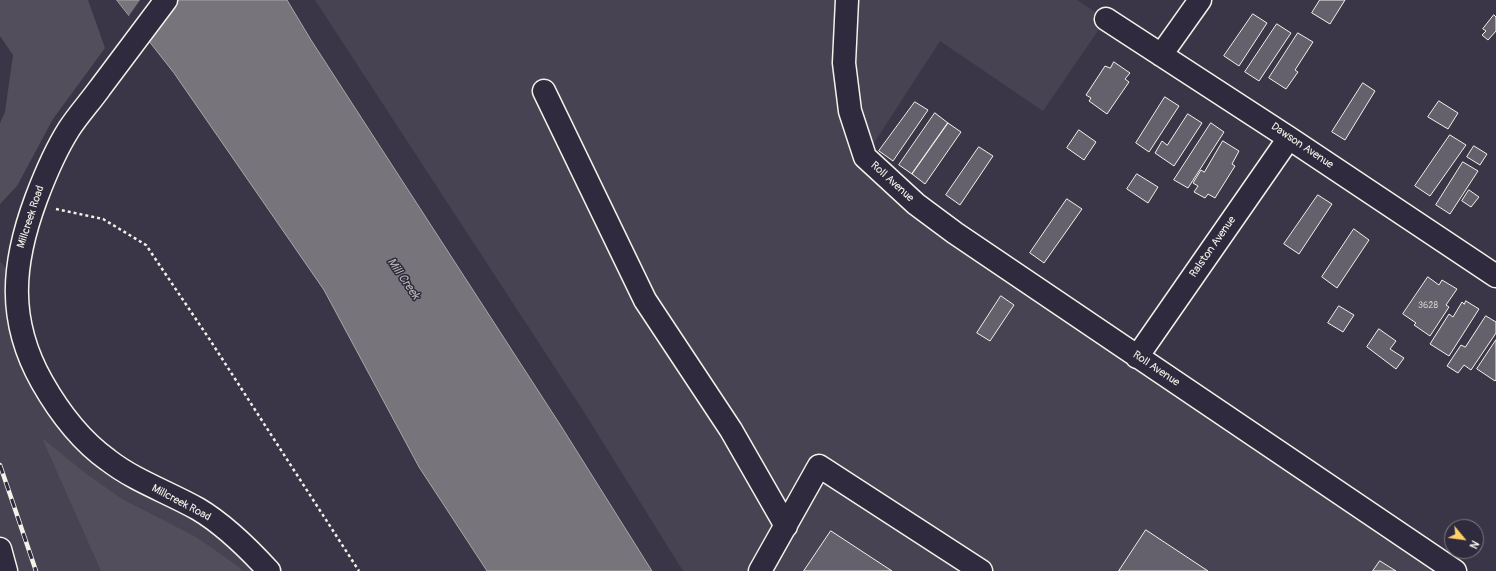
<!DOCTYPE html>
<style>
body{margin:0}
#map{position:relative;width:1496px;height:571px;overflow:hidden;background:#3b3647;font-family:Pangolin,sans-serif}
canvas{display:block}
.north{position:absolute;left:1444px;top:519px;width:40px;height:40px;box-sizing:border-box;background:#2f2a3d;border:1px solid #7e7a81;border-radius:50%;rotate:119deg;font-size:11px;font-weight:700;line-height:16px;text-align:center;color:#f4f1e8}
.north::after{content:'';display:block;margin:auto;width:14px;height:18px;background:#ffd166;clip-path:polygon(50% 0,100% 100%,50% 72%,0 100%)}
</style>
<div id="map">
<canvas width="1496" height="571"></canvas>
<div class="north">N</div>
</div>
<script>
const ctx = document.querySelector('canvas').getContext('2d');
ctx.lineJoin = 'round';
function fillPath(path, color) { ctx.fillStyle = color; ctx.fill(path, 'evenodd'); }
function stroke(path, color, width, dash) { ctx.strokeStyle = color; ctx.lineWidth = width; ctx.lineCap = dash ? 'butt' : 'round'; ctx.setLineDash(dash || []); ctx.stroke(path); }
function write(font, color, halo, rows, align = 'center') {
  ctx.font = font + ' Pangolin,sans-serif'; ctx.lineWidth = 3; ctx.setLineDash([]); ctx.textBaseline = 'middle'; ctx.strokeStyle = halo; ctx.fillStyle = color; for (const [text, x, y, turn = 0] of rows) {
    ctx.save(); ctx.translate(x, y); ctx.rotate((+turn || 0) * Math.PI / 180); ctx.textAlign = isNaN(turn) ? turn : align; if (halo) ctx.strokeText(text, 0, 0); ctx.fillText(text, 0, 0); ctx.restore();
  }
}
fillPath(new Path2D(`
 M315,0H1077L1106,19L1043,111L940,41L865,157L1455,571H683L584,412Z
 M0,261L16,281L18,312L83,439L198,509L269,571H0Z`), '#484352');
fillPath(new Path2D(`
 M0,0H88L105,48L53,119L17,186L0,204V123L5,112L13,55L0,36Z
 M42,438L85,473L122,499L196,537L239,567L242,571H101Z`), '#534e5c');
const water = new Path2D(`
 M117,0H287L311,40L561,426L652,571H487L419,467L324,290L174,73Z`);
fillPath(water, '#78747b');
stroke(water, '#aaa6a7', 1);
fillPath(new Path2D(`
 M140,0H176L147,41L128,17Z`), '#3b3647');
const building = new Path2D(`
 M1320,0H1345L1330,24L1312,13Z
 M1253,14L1267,23L1239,66L1224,56Z
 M1494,15L1496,17V31L1488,40L1482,35L1486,31L1483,29Z
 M1277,24L1291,33L1259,81L1245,72Z
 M1298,33L1313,42L1295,70L1298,72L1286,89L1269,78Z
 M1114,62L1130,73L1125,79L1129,82L1107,114L1089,101L1091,98L1086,95L1105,66L1110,68Z
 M1363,83L1375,91L1345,140L1332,132Z
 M1165,97L1179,106L1149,152L1136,143Z
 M1439,101L1458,113L1448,129L1428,117Z
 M915,102L928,110L893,161L879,151Z
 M935,113L948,123L912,174L899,165Z
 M1188,114L1202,123L1174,166L1155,153L1162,141L1167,145Z
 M948,123L961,132L925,184L912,174Z
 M1211,123L1224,132L1188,188L1174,180Z
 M1079,130L1096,142L1084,160L1067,148Z
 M1450,135L1466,145L1430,196L1415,186Z
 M1223,141L1239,151L1232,164L1235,166L1215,198L1208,194L1205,198L1194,192L1198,186L1193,183L1201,170L1204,172Z
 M1474,146L1487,154L1480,165L1467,157Z
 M979,147L993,156L960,205L946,195Z
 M1463,162L1478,171L1450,214L1436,205Z
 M1137,174L1158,187L1148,203L1127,189Z
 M1469,190L1479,197L1471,207L1462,201Z
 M1318,195L1332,204L1299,254L1284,244Z
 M1067,199L1082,209L1044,263L1030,253Z
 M1354,229L1369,240L1337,288L1322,277Z
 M1428,277L1439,285L1442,280L1457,289L1446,305L1449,307L1430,336L1414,325L1416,323L1403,314Z
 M1001,296L1014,305L990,341L977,333Z
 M1466,301L1479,309L1449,356L1430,344L1449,314L1453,317L1462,302L1464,304Z
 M1339,306L1354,315L1343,332L1328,323Z
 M1486,316L1496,322V333L1471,370L1464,365L1458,373L1447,366L1461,345L1465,347Z
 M1379,329L1396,341L1390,349L1404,358L1396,369L1367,347Z
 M1496,340V380L1495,381L1477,369Z
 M1146,530L1208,571H1119Z
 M831,531L892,571H804Z
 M1380,561L1396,571H1373Z`);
fillPath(building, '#65616c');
stroke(building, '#f4f1e8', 1);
const minor = new Path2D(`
 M166,0C144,29 122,59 100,88C90,102 78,115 69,129C55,151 45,175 36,199C12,264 7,320 42,382C59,412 80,440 108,460C135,481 168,492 198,509C225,525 248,548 269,571
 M847,0L844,63L850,111L865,157L916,204L955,233L1455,571
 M1106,19L1289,138L1496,276
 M1161,55L1200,0
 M544,91L645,300L731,430L786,526
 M1137,357L1289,138
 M0,549L6,571
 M760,571L819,466L981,571`);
stroke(minor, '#f4f1e8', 25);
stroke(new Path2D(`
 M56,209L103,219L146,245L210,340L359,571`), '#f4f1e8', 2.5, [3, 3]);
stroke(minor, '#2f2a3d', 22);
const rail = new Path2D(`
 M0,465L36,571`);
stroke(rail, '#f4f1e8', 4.5);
stroke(rail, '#2f2a3d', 3, [9]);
write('9px', '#d0cdc9', null, [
 ["3628",1428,306]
]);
write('11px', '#f4f1e8', '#2f2a3d', [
 ["Dawson Avenue",1302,146,34],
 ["Roll Avenue",892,182,42],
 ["Millcreek Road",31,217,-72],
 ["Ralston Avenue",1213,247,-55],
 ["Roll Avenue",1156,369,34],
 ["Millcreek Road",181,503,28]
]);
write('italic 12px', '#b6b2b2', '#2f2a3d', [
 ["Mill Creek",403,279,55]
]);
</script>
